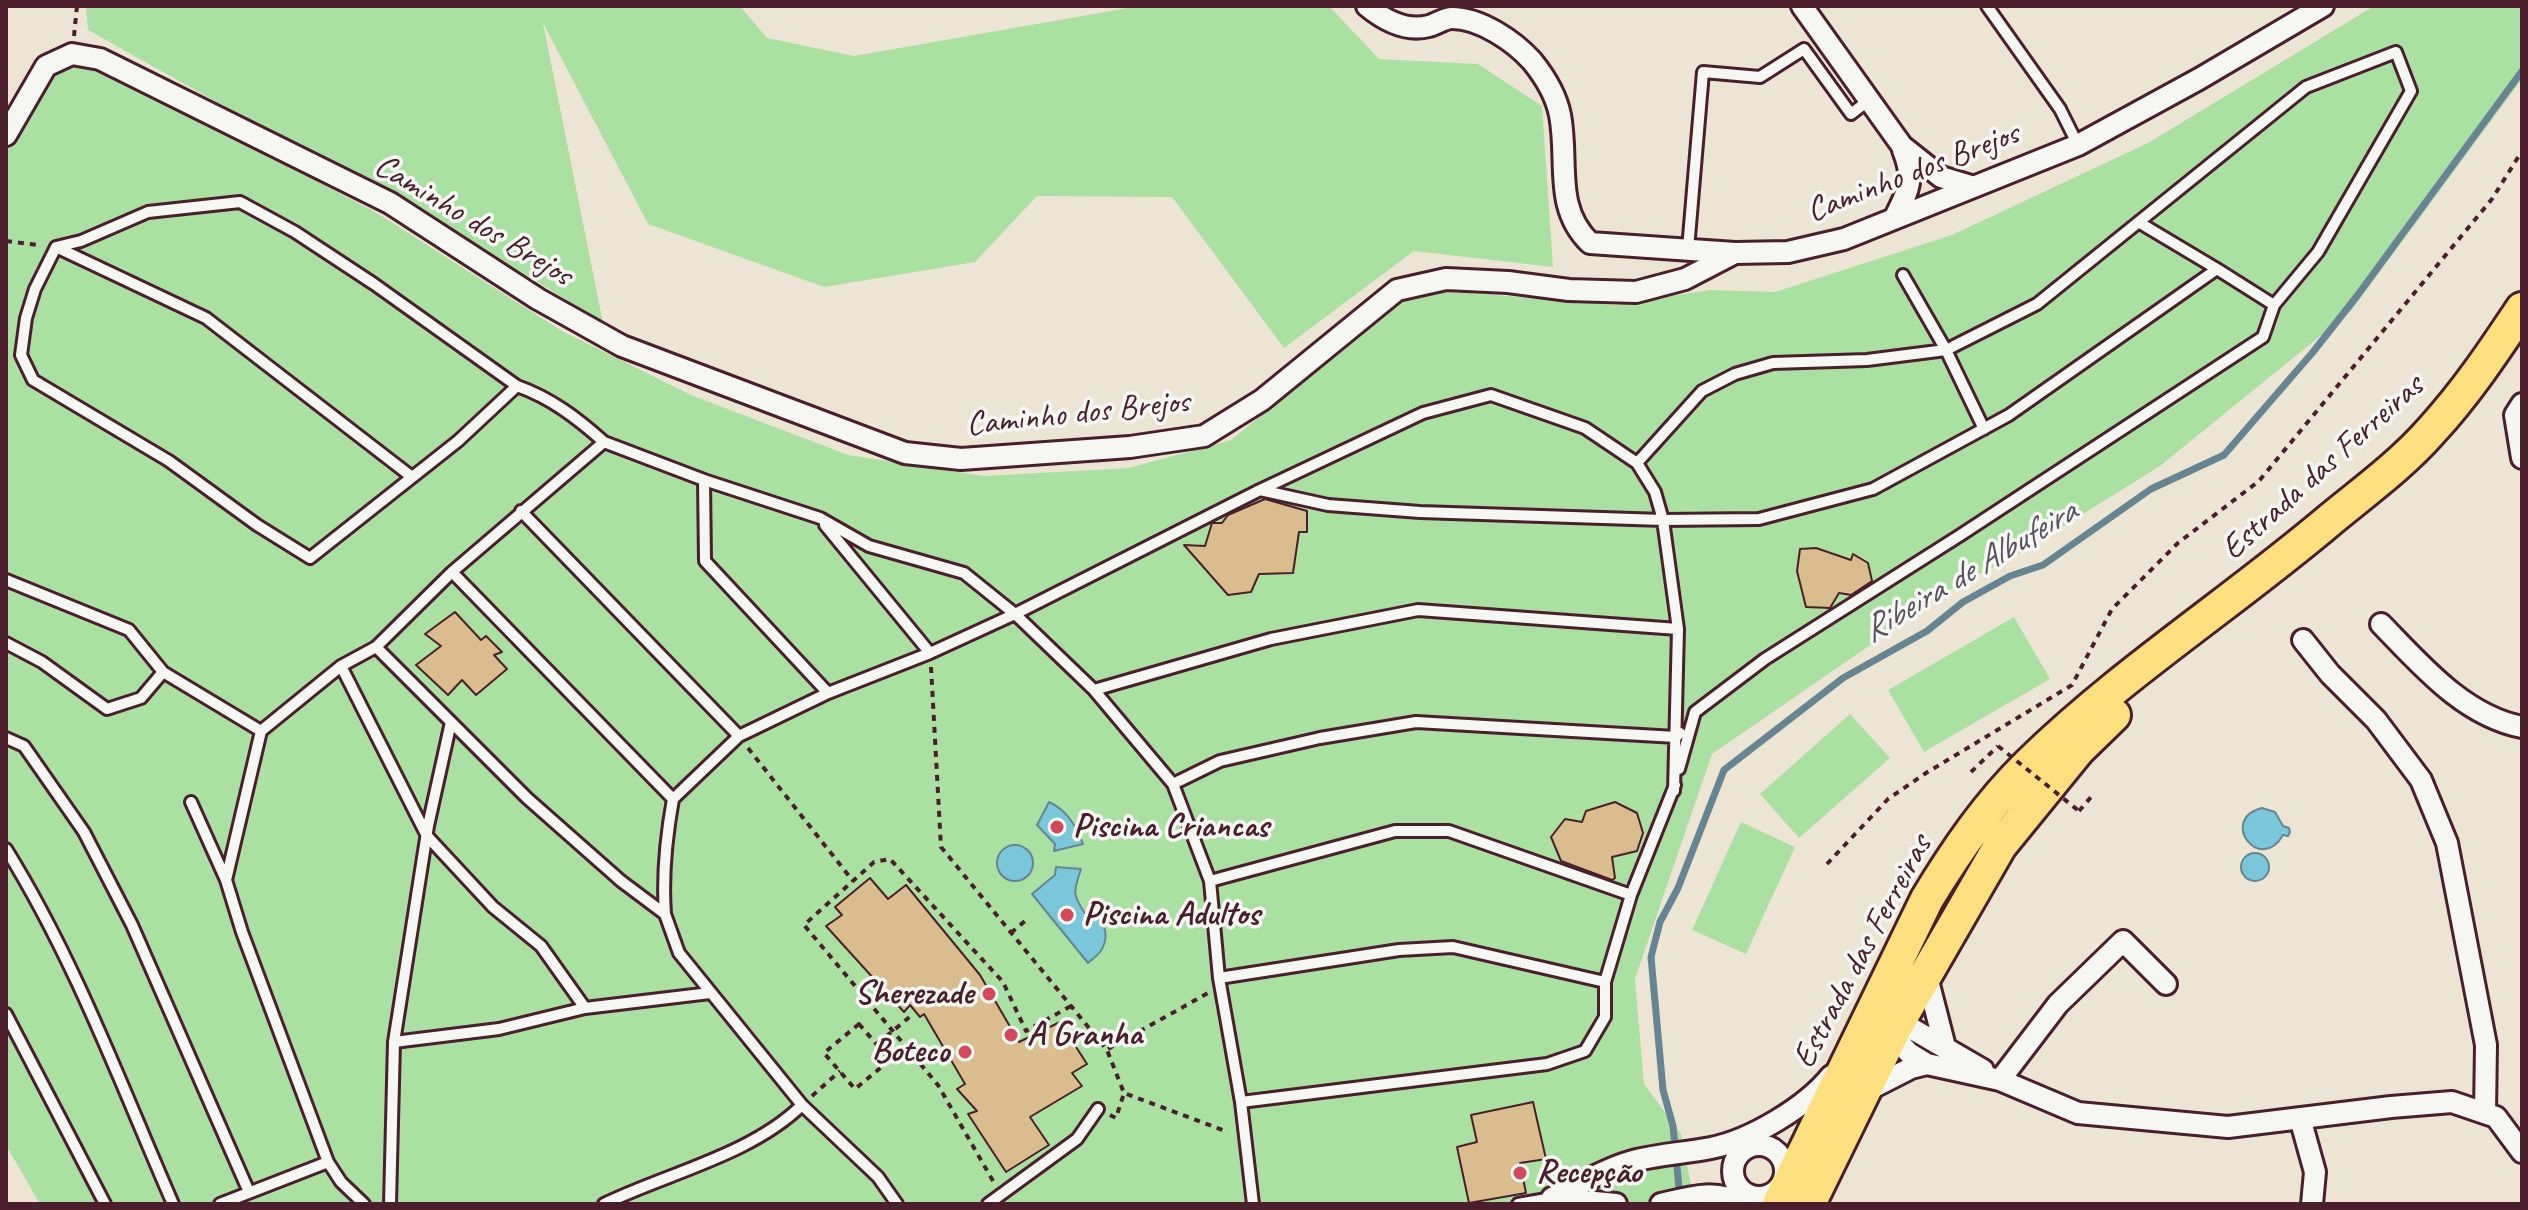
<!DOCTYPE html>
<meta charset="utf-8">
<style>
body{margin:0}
#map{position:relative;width:2528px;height:1210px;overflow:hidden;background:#ede5d4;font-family:Caveat,sans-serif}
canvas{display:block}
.frame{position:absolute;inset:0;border:8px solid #4a1f2b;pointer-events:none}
</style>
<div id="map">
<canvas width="2528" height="1210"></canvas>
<div class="frame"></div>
</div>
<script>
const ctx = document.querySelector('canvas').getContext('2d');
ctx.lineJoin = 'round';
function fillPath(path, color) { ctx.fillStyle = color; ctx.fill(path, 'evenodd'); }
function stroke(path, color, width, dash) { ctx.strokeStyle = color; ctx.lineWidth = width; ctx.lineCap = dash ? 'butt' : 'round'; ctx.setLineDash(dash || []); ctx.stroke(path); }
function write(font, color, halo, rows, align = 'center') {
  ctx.font = font + ' Caveat,sans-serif'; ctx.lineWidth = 7; ctx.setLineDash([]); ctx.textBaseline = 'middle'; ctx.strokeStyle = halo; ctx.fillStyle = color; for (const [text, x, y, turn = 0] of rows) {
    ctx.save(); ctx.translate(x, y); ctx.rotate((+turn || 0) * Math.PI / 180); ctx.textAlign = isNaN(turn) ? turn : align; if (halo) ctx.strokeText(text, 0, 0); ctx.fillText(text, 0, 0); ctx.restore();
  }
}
fillPath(new Path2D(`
 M86,6H740L767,38L854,56L1139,6H1329L1379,59L1478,64L1542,106L1553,267L1414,251L1284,348L1172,197L1037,196L975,262L824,287L648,224L543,23L603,323L536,281L88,30Z
 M2374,6H2522V79L2351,311L2160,466L2011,559L1962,582L1712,754L1635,979L1644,1084L1681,1134L1693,1195L1691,1204H40L6,1145V148L43,71L67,59L102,65L177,108L377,213L562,331L691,395L848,455L984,476L1129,468L1231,440L1398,303L1446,291L1614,305L1710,290L1775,292L1952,235L2148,143Z
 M2014,617L2050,679L1924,752L1888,690Z
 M1850,714L1890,758L1799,838L1760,794Z
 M1741,822L1795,847L1746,954L1692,930Z`), '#abe0a3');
const water = new Path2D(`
 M1049,802C1067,810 1076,826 1083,844L1054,851L1055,844L1037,825Z
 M2262,808L2275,812L2283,826L2289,828L2290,832L2288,836L2283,835C2260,875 2218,819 2262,808Z
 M997 863a18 18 0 1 1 36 0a18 18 0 1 1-36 0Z
 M2241 867a14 14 0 1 1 28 0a14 14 0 1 1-28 0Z
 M1056,867L1081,869C1074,891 1071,893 1086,915C1104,914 1110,934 1102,949C1100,954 1092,959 1088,963L1032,894L1055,875Z`);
fillPath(water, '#7ac7d9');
stroke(water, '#678493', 2);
stroke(new Path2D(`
 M1680,1198L1673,1126L1663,1090L1651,957L1660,922L1678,888L1724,770L1843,678L1927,631L1963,602L2010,576L2043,565L2151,489L2224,455L2313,352L2357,296L2522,71`), '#678493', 7);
const building = new Path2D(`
 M1265,499L1307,511V532H1299L1293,573L1259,574L1251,592L1228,595L1184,545L1205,546L1212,523H1222L1228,515Z
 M1816,548L1851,560L1853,554L1868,563L1872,581L1851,595L1839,593L1830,608L1806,607L1797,571L1800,549Z
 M455,612L481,640L486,636L502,652L494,655L507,669L476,695L462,680L448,695L416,665L441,646L425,634Z
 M1615,802L1637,813L1643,833L1637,851L1612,857L1615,878L1612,880L1561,861L1551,837L1565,819L1582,822L1586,811Z
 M870,878L888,899L906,885L980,975L1019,1042L1060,1022L1087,1064L1072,1073L1082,1086L1030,1117L1049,1145L1006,1172L968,1114L977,1111L957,1089L965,1084L924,1014L920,1017L910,1005L904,1012L826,926L842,915L835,907Z
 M1533,1102L1546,1159L1520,1163L1526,1193L1469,1203L1457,1147L1477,1142L1471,1115Z`);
fillPath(building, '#d9bd8e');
stroke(building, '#4a1f2b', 2);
const lane = new Path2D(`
 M1987,6L2060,109L2078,145
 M2140,223L2217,269
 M56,247L206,318L412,477
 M1688,249L1703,72L1760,77L1804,49L1851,114L1869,100
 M1903,275L1946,350L1984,429
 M517,386L458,441L310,558L257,525L169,461L33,380L21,355L26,318L35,289L56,247L81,241L148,212L240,202L295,232L374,284L517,386C551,398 577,418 604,442
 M1637,463L1702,391L1735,374L1773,363L1867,360L1946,350L2037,304L2306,87L2396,52L2411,91L2318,252L2274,305L2263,337L1959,536L1765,659L1695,712L1679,769
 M704,480L705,561L828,693
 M1260,490L1328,505L1420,512L1663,520L1759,519L1873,489L2009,415L2217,269L2274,305
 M521,511L739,736
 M825,525L930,653
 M6,580L129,630L163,672L261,731
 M6,643L42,662L107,709L141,698L163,672
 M376,647L527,798L621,881L665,914L679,953L802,1105C751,1155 668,1173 604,1204
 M341,666L427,836L493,907L541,946L585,1008
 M1094,690L1271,639L1418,610L1678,629
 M6,738L24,746L84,832L132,925L249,1192
 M1173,784L1220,761L1320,738L1416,722L1676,737L1680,733
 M191,802L226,880
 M6,849C75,960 121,1085 173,1204
 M1210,881L1395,831H1449L1631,895
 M665,914C662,874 666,838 673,799
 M1219,978L1399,950L1453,947L1605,982
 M6,1014L105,1204
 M394,1042L499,1029L585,1008L710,993
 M1241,1102L1547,1064L1585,1051L1605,1017V982L1631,895L1675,785
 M802,1105L878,1177L897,1204
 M220,1204L328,1162
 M364,1204L341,1182L328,1162L242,932L226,880L261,731L341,666L376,647L452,572
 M390,1204L394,1042L428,826L451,722
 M988,1204L1077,1139L1098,1109
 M1253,1204L1241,1102L1219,978L1210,881L1173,784L1094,690L1015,614L964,573L869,546L820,518L704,480L604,442L452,572L673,799L739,736L828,693L930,653L1015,614L1260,490L1423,413L1491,395L1585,428L1637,463L1655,492L1663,520L1678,629L1674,791
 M1518,1204L1552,1198`);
const street = new Path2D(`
 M1367,6C1384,20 1406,32 1429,26C1436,24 1445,18 1452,18C1480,18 1514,41 1532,61C1545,77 1556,95 1560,115C1569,162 1553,207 1590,243L1735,253L1788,252L1844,239L2078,145L2199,79L2323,6
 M1802,6L1902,146L1941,177L1971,186
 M6,135L46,66L72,54L100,59L390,203L538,299L622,346L905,453L961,459L1130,447L1204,436L1262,400L1397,290L1446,279L1508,282L1569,290L1636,292L1685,279L1735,253
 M1895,217C1909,189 1915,180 1903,150
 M2522,404L2515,415L2522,458
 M2381,624C2421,665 2464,716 2522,727
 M2303,640L2330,674L2376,720L2421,780L2447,843L2486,1045L2485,1113
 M1926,973L1945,1047
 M1894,1025L1896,1039L1909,1053L1927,1064L2000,1080L2078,1113L2228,1127L2391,1107L2452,1102L2496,1117L2522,1152
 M1887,1026L1909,1027L1983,1070
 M2000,1080L2058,1004L2123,941L2166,984
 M1866,1091L1911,1068L1927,1064
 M2300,1118L2315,1172L2312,1204
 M1733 1171a26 26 0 1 1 52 0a26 26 0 1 1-52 0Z
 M1552,1198C1579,1185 1608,1167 1637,1160C1661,1154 1686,1153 1711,1148C1751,1140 1806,1107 1831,1076
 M1552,1198L1616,1204
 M1661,1204C1687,1198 1716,1188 1740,1204`);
const primary = new Path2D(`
 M1779,1204L1927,899C1956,851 1988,804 2029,764C2122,673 2232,603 2331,519C2365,491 2402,464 2431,431C2466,393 2494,351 2522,309
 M1809,1204L1895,1028L2000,846L2079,749L2114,715`);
stroke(lane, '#4a1f2b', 16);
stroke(street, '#4a1f2b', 26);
stroke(primary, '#4a1f2b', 38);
stroke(new Path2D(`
 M74,36L77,6
 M6,241L38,245
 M931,667L941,847L1107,1050L1124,1093
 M748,748L853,881
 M1971,772L1998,746
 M2079,811L2092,796
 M1827,864L1888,799L1926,773L2072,685L2112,609L2178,543L2259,481L2492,199L2522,151
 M1011,933L1026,920
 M859,1024L890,1060L855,1089L824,1053Z
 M877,1044L912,1015
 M1108,1049L1208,993
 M812,1096L840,1071
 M1110,1115L1116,1118L1124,1093L1228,1132
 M993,1181L938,1085L804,925L874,862L890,859L1003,982L1026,1031L1071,1006`), '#4a1f2b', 4, [6, 6]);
stroke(lane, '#f6f6f2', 10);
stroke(street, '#f6f6f2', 20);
stroke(primary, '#fce080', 32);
stroke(new Path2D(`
 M1998,746L2079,811`), '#4a1f2b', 4, [6, 6]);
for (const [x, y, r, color] of [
 [1057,827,8,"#d1495b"],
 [1067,915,8,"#d1495b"],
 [989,994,8,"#d1495b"],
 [1011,1035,8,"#d1495b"],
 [965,1052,8,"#d1495b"],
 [1520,1173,8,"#d1495b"]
]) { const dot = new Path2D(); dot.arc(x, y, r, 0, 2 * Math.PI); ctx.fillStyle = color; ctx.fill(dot); stroke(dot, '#f6f6f2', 3); }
write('34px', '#4a1f2b', '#f6f6f2', [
 ["Caminho dos Brejos",1913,173,-21],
 ["Caminho dos Brejos",473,221,31],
 ["Caminho dos Brejos",1078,414,-6],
 ["Estrada das Ferreiras",2323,468,-42],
 ["Estrada das Ferreiras",1863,952,-62]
]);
write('bold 34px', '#4a1f2b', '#f6f6f2', [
 ["Piscina Criancas",1073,827],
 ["Piscina Adultos",1083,915],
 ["Sherezade",973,994,"right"],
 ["A Granha",1027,1035],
 ["Boteco",949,1052,"right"],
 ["Recepção",1536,1173]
], 'left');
write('italic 36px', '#58515f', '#f6f6f2', [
 ["Ribeira de Albufeira",1970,572,-31]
]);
</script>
